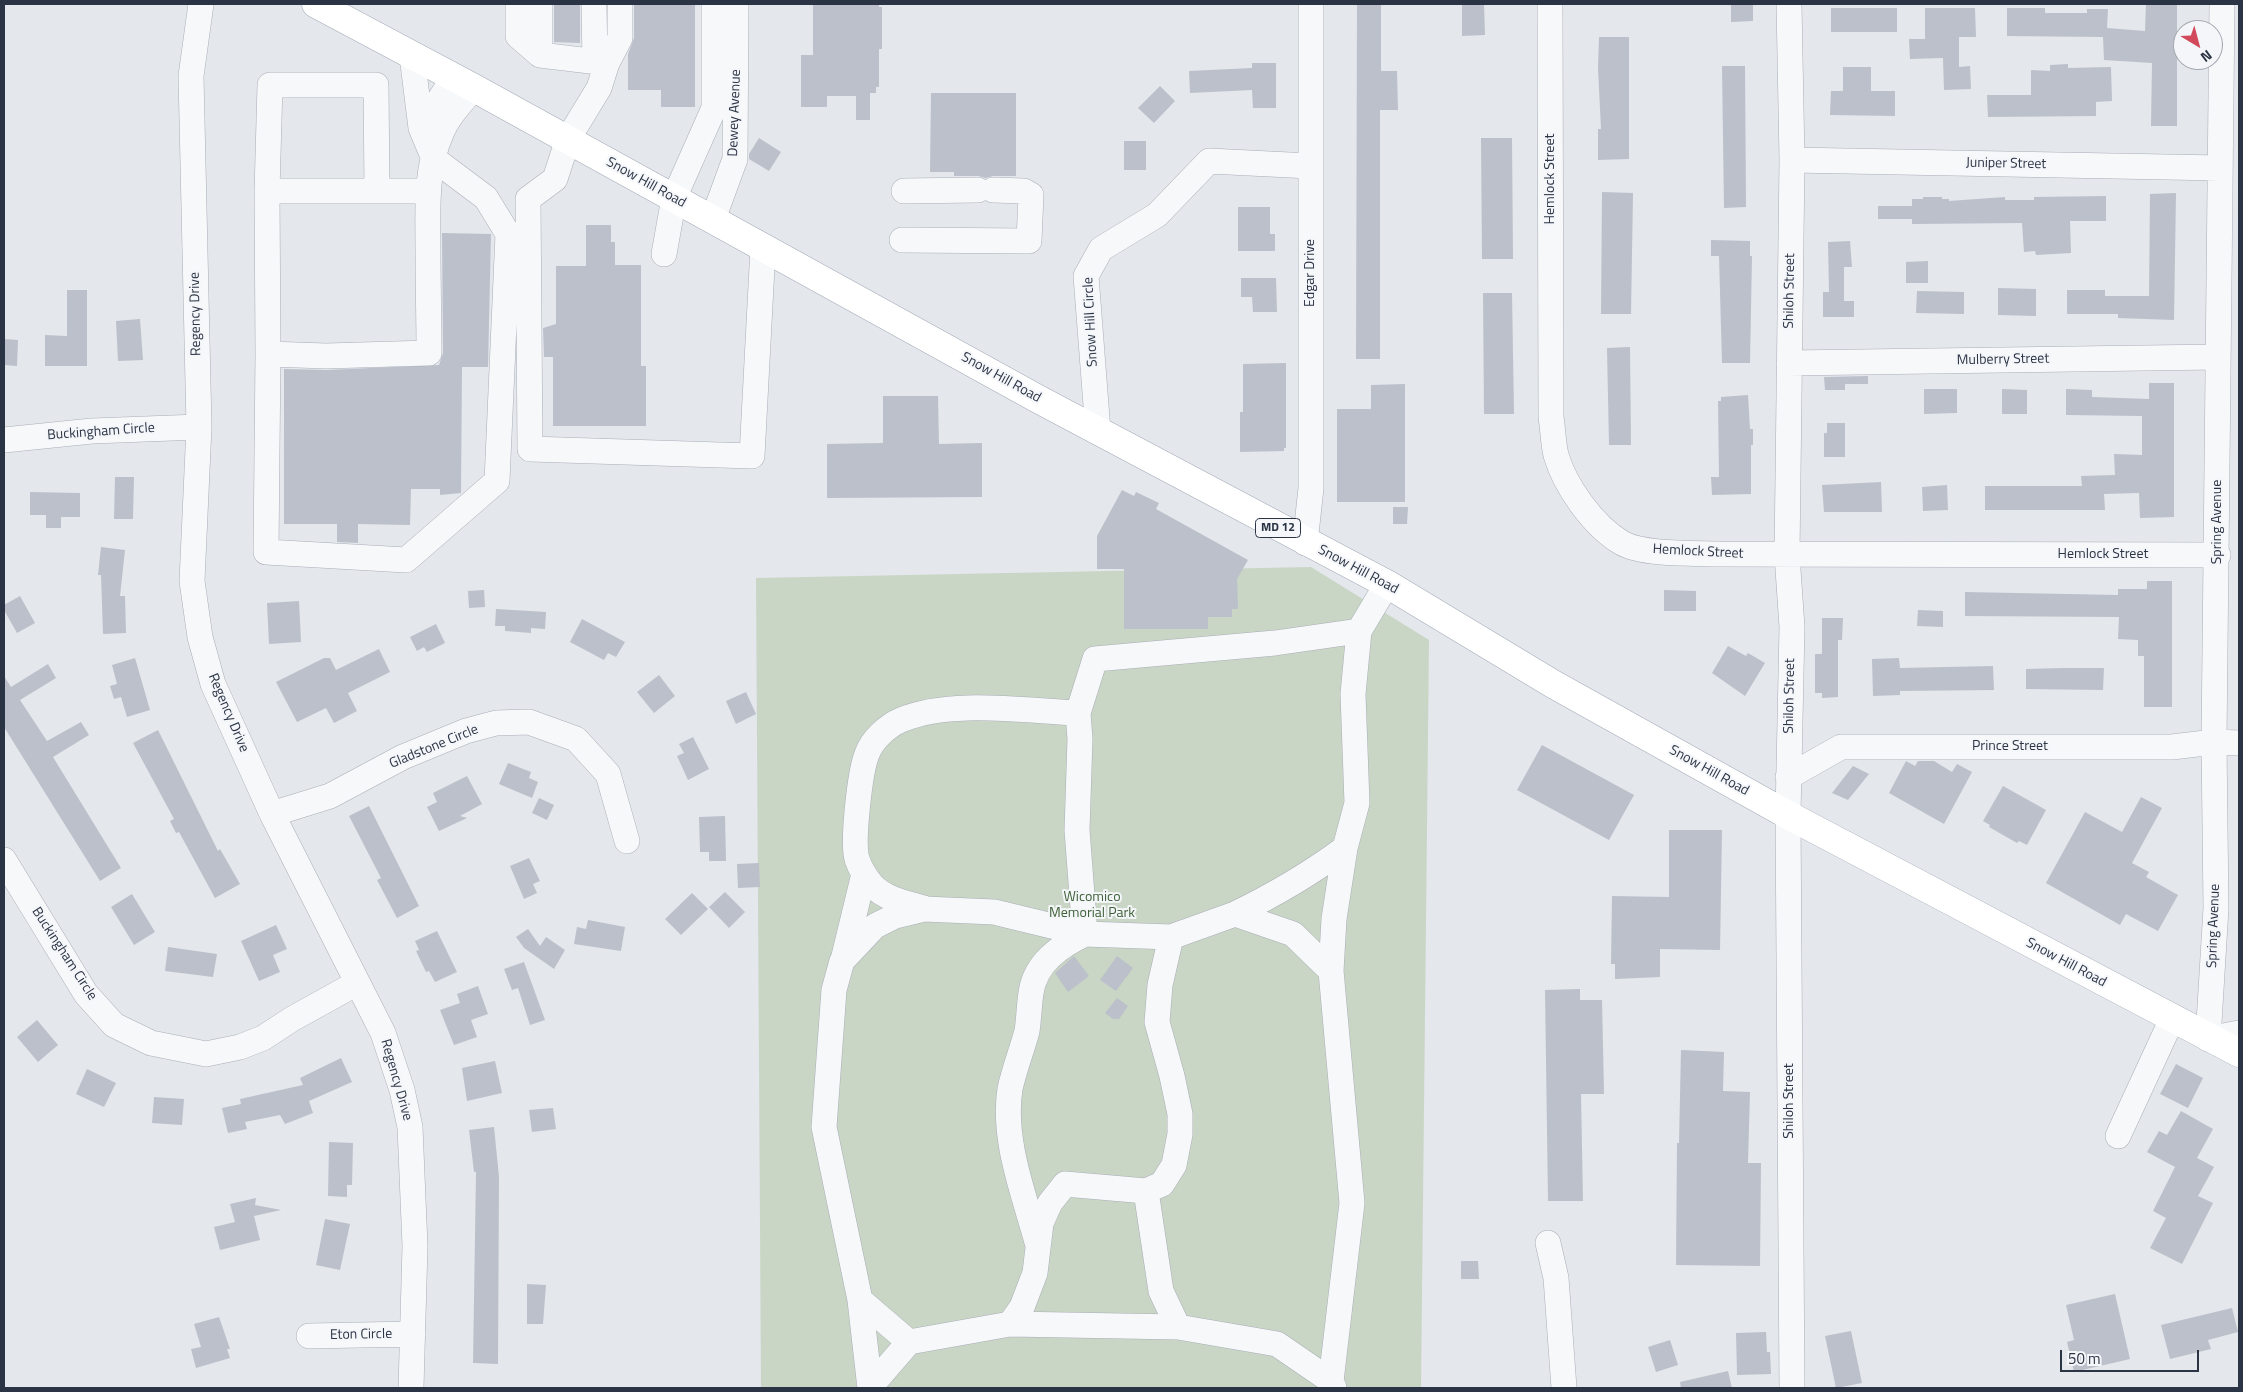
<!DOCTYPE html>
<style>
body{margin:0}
#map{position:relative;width:2243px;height:1392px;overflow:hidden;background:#e4e7ec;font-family:"Titillium Web",sans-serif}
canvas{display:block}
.frame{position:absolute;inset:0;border:5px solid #2b3445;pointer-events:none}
.north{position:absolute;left:2173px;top:20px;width:50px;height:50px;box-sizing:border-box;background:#f4f6f9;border:1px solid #a4a8b1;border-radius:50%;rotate:143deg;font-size:14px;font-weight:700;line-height:20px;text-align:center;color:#2b3445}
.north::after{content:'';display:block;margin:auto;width:18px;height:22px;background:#d1495b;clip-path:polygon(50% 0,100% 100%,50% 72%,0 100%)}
.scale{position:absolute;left:2060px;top:1350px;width:139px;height:22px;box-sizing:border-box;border:2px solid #2b3445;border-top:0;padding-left:6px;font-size:15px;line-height:18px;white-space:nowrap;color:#2b3445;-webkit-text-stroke:4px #f4f6f9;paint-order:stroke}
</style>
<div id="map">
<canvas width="2243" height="1392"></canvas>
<div class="frame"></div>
<div class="north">N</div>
<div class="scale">50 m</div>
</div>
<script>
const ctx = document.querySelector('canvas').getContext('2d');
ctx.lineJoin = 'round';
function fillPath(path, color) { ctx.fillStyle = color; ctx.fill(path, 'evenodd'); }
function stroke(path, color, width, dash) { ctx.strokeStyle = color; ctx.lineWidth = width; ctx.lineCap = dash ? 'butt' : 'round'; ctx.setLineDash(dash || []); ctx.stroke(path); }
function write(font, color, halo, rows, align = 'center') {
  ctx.font = font + ' "Titillium Web",sans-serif'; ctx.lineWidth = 4; ctx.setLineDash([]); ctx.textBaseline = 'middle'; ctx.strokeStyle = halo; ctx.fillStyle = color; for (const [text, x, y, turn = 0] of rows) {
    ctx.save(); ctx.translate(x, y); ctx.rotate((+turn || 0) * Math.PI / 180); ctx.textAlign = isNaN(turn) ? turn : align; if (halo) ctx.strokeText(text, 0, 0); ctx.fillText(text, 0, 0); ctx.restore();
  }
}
fillPath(new Path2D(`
 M1311,567L1429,640L1421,1388H761L756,578Z`), '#c9d6c5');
fillPath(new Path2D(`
 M554,4H580V43L554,42Z
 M634,4H695V107H661V90H628V54L634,38Z
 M813,4H879V7H882V49H879V87H876V93H870V120H856V96H827V107H801V55H813Z
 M1357,4H1381V71H1397L1398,110H1380V359H1356Z
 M1462,4H1484L1485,35L1462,36Z
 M1731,4H1753V21L1731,22Z
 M2146,4H2177V126H2151L2152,63L2104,60L2103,37L2007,36V8H2045V13H2087V9H2108L2107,28L2145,31Z
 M1831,8H1897V32H1831Z
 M1925,8H1975L1976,37H1959V67L1970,66L1971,89L1944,90L1943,58L1910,59L1909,39H1925Z
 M1599,37H1629V159L1598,160V129H1601L1598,68Z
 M1252,63H1276V108H1253L1252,90L1190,93L1189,71L1252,68Z
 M2068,64V68L2111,67L2112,101L2096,102V116L1988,117L1987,95H2031V70L2050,71V65Z
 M1722,66H1745L1746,207L1724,208Z
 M1843,67H1871V91H1895V116L1830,115L1831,91H1843Z
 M1160,86L1175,101L1154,123L1138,108Z
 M931,93H1016V176H993L986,178L978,176H954V172H930Z
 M759,138L781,152L769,171L749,159V154Z
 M1481,138H1512L1513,259H1482Z
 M1124,141H1146V170H1124Z
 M1602,192L1633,193L1631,314H1601Z
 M2176,193L2174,320L2118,318V314H2067V290H2105V296H2149L2150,194Z
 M2106,196V221H2070L2071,253L2036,255L2035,251L2024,252L2022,223L1912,224V219H1878V206H1912V199H1923V197H1942V199H1949V201L2005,197V200H2034V197Z
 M1238,207H1270V234H1275V251H1238Z
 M586,225H611V242H615V265H641V366H646V426H553V357H544L543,328L556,324V266H586Z
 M442,233L491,234L488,367H462L461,493L440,495V489H411L410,525L358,524V543L337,542V524H284V369L326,370L439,365L443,353Z
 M1711,240L1750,241V256H1752L1750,363H1722L1719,256H1711Z
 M1850,241L1852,267H1844V301H1854V317H1823V292H1829L1828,242Z
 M1928,261V283H1906V262Z
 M1241,278H1276L1277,312H1253L1252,297H1241Z
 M1998,288L2036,289V316L1998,315Z
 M67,290H87V366H45V335L67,336Z
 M1917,291L1964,292V314L1916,313Z
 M1483,293H1512L1514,414H1484Z
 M140,319L143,360L118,361L116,321Z
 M4,339L18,340L17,366L4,365Z
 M1630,347L1631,445H1609L1607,348Z
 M1286,363V448H1284V451L1240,452V412H1243V364Z
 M1868,376V384H1845V390H1825L1824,377Z
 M2149,383H2174V517L2140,518L2139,493L2104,494L2105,510H1985V486H2082L2081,476L2115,475L2114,454L2142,455V416L2066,415V389L2092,390V397L2149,399Z
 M1405,384V502H1337V409H1371V385Z
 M1924,389H1957V413L1924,414Z
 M2002,389L2027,390V414H2002Z
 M1748,395L1750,429H1753V445H1751V494L1712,495L1711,477H1719L1718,401H1721V397Z
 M883,396H938L939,444L982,443V497L827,498V444L883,443Z
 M1827,423H1845V457H1824V433H1827Z
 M115,477H134L133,519H114Z
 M1881,482L1882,512H1824L1822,485Z
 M1947,485L1948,510L1923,511L1922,487Z
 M1122,490L1134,496L1136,492L1159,503L1156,509L1248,560L1237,579L1238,609H1232V617H1208V629H1124V569H1097V536Z
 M30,492L80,493V517H61V528H46V515H30Z
 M1393,507H1408L1407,524H1393Z
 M101,547L125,550L120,596H125L126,633L103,634L101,575H98Z
 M2147,581H2172V707H2144V656H2138V640L2118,639L2119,617L1965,616V592L2118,595V589H2147Z
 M484,590L485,607L469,608L468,591Z
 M1664,590L1696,591V611H1664Z
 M20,596L35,623L17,633L4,610V605Z
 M299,601L301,642L269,644L267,603Z
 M496,609L546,612L545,629L531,628V633L505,631V626H495Z
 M1918,610L1943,611V627L1917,626Z
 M1822,618H1843L1842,640H1838V697L1822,698V693H1815V654H1822Z
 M582,619L625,642L616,657L608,653L604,660L570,642Z
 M436,624L445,643L427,652L424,647L417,651L410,637Z
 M1728,646L1746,656L1748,653L1765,663L1745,696L1712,673Z
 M379,649L390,672L348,693L357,711L334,723L326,708L297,722L276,682L324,658H330L336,670Z
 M135,658L150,710L127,717L121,697L114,699L110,686L117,684L112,665Z
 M1899,658L1900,668L1993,666L1994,690L1900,691V695L1873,696L1872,659Z
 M48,664L56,678L20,700L47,741L81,722L89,735L53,757L121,868L100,881L4,727V676L11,687Z
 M2063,668H2104L2103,690L2026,689V669Z
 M659,675L675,696L654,713L637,692Z
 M746,692L756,714L736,724L726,701Z
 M158,730L218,851L220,849L240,884L215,898L179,832L176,833L170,821L174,819L133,743Z
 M693,737L709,769L688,780L677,756L684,753L679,744Z
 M1542,745L1634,795L1609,840L1517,790Z
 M1906,761L1915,766L1918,761H1934L1952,772L1957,764L1972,772L1944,824L1889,793Z
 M508,763L531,772L529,778L538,782L532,798L499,784Z
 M1853,766L1869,774L1848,800L1832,793Z
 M467,776L482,804L460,816L467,818L439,831L427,807L437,802L433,793Z
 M2003,786L2046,810L2027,845L2019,841L2017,843L1989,827L1990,825L1983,821Z
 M2141,797L2162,808L2132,863L2149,872L2146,877L2178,895L2158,931L2126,914L2120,925L2046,883L2085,812L2122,832Z
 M539,798L554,805L547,820L532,813Z
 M369,806L419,906L397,918L377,880L381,878L349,816Z
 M725,816L726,861H709V852H700L699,817Z
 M1669,830H1722L1720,950L1660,949V977L1615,979V964H1611L1612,896L1669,897Z
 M529,858L540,881L533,884L537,893L524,899L510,866Z
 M759,863L760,887L738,888L737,864Z
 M725,892L745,912L729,928L709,907Z
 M692,893L708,909L681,935L665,919Z
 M132,894L155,932L134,945L111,907Z
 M588,920L625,927L621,951L574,944L577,927L586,929Z
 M276,925L287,949L273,955L280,972L259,981L241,941Z
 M528,929L540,946L546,937L565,950L554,969L524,948L516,937Z
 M437,931L457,972L435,982L429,971L426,972L416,951L419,950L415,941Z
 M168,947L217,954L213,977L165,971Z
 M1074,956L1089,976L1068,992L1055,973Z
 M1117,956L1133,968L1116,991L1100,980Z
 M524,962L545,1020L530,1025L518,988L512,990L504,969Z
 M478,986L488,1014L471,1020L477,1037L454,1045L440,1010L460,1003L457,994Z
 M1580,989V1000H1602L1604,1094H1581L1583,1201H1548L1545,990Z
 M1117,998L1128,1006L1119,1019H1113L1105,1013Z
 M37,1020L58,1045L38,1062L17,1037Z
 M1681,1050L1724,1052L1723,1091L1750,1092L1748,1163H1761L1760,1266L1676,1265L1677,1143H1679Z
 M341,1058L352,1082L309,1101L313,1113L285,1124L280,1115L245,1122L247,1129L228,1133L222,1108L241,1104L240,1099L303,1085L300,1078Z
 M495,1061L502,1093L467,1101L462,1068Z
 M2176,1064L2203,1078L2188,1108L2160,1094Z
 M87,1069L116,1083L104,1107L76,1094Z
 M154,1097L184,1099L182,1125L152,1123Z
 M553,1108L556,1129L532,1132L529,1110Z
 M2181,1111L2213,1129L2197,1158L2214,1167L2198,1196L2213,1203L2182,1264L2150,1248L2166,1218L2153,1211L2175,1167L2147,1152L2159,1131L2167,1135Z
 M494,1127L499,1177L498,1364L473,1363L476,1172H474L469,1130Z
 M329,1142L353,1143L352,1185H347V1197L328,1196Z
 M256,1198L255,1205L281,1210L254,1216L260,1240L220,1250L214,1227L235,1222L230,1204Z
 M325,1219L350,1224L340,1270L316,1265Z
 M1461,1261H1478L1479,1279H1461Z
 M527,1284L546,1285L543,1324H527Z
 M2115,1294L2130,1359L2074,1372L2067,1342L2074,1340L2066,1305Z
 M2232,1308L2238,1332L2208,1340L2211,1349L2170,1359L2161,1325Z
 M219,1317L230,1349H227L230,1358L196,1368L191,1349L201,1347L194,1324Z
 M1851,1331L1862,1383L1836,1388L1825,1336Z
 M1766,1332L1767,1352H1770L1771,1374L1737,1375L1736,1333Z
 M1670,1340L1678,1365L1656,1372L1648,1347Z
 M1728,1371L1732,1388H1681L1680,1382Z`), '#bbc0ca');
const minor = new Path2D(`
 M201,4L191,76L199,427L192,581L200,637L213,684L272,814L383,1033L402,1090L410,1127L415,1246L411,1388
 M518,4V36L540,55L607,63
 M540,4V55
 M594,4L595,62
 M620,4V38L607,63L599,88L568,139L555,179L528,199L530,449L752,456L763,248
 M1550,4L1551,417C1553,429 1553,443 1556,455C1565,486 1593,526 1622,543C1643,555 1695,553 1720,554L2218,555
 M1789,4L1792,160L1787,555L1792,627L1788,815L1792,1388
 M2222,4L2214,742L2216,908L2208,1039L2239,1033
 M412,56L421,128L434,159L486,198L508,234L497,481L406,560L266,552L268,354L326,356L429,353C429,319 428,285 428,250C428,212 425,170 441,134C448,116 462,102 474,88
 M421,128L454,77
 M1792,160L2220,168
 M267,191L270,85H376L377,191
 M904,191L978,190
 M713,219L735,159L736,4
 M902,240L1029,241L1031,195L1024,191L993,190
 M664,254L674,198L714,108V4
 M268,354L267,191H428
 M1789,363L2217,357
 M1098,431L1086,276L1101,249L1157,215L1209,161L1310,166
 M4,440L92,431L199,427
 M1305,543L1311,488V4
 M1788,777L1841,747H2172L2214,742L2239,743
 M272,814L330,796L403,757L466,731L496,723L529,722L576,739L608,774L627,841
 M4,860L86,994L114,1025L151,1043L206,1054L240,1047L263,1038L292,1019L357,983
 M924,908C906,903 885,899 872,885C866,878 860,868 857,859C852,842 860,771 867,754C872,740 887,726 901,720C950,699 1025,711 1078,713
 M1235,914C1274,895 1310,874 1345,848
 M844,956L864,874
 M1331,971L1334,919L1345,848L1357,803L1353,694L1359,631L1387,584
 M2118,1136L2172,1019
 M1146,1191L1162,1184L1174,1165L1180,1134V1114L1172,1076L1157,1022L1160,985L1171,937L1235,914L1293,934L1331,971L1352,1203L1331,1381
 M1037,1242C1024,1194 1002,1140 1010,1089C1014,1070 1022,1050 1027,1031C1029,1018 1029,1006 1031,993C1035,963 1060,946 1085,934L1077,830L1080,739L1078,713L1095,659L1275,643L1359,631
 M1548,1243L1556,1278L1564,1388
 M860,1300L909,1342L1010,1324L1178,1327L1277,1344L1331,1381L1334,1388
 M1010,1324L1022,1307L1035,1273L1041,1223L1050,1203L1065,1184L1146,1191L1161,1291L1178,1327
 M309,1336L413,1334
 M871,1386L909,1342
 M870,1388L860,1300L824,1127L834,990L842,961L875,926L895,916L924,909L994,912L1085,934L1171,937`);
const major = new Path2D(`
 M316,4L474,88L1038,399L1387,584L1553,684L1788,815L2239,1053`);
stroke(minor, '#a9aeb7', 26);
stroke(major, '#a3abb8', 29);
stroke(minor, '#f7f8fa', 25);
stroke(major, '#fff', 28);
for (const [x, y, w] of [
 [1278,528,45]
]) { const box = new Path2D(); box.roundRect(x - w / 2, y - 9.5, w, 19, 4); ctx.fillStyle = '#f4f6f9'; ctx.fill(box); stroke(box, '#2b3445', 1); }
write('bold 12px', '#2b3445', null, [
 ["MD 12",1278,528]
]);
write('14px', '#2b3445', '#f4f6f9', [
 ["Dewey Avenue",735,113,-88],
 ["Juniper Street",2006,164,1],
 ["Hemlock Street",1551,179,-90],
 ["Snow Hill Road",646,183,29],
 ["Edgar Drive",1311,273,-90],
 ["Shiloh Street",1790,291,-89],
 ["Regency Drive",196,314,-91],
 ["Snow Hill Circle",1091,322,-93],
 ["Mulberry Street",2003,360,-1],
 ["Snow Hill Road",1001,378,29],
 ["Buckingham Circle",101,432,-4],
 ["Spring Avenue",2218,522,-90],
 ["Hemlock Street",1698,552,3],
 ["Hemlock Street",2103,555],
 ["Snow Hill Road",1358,570,28],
 ["Shiloh Street",1790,696,-89],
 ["Regency Drive",228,713,67],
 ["Gladstone Circle",434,747,-22],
 ["Prince Street",2010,747],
 ["Snow Hill Road",1709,771,29],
 ["Spring Avenue",2214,926,-88],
 ["Buckingham Circle",64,954,57],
 ["Snow Hill Road",2066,963,28],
 ["Regency Drive",396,1080,74],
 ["Shiloh Street",1790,1101,-90],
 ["Eton Circle",361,1335,-1]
]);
write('14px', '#3f6138', '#f4f6f9', [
 ["Wicomico",1092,898],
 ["Memorial Park",1092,914]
]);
</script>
